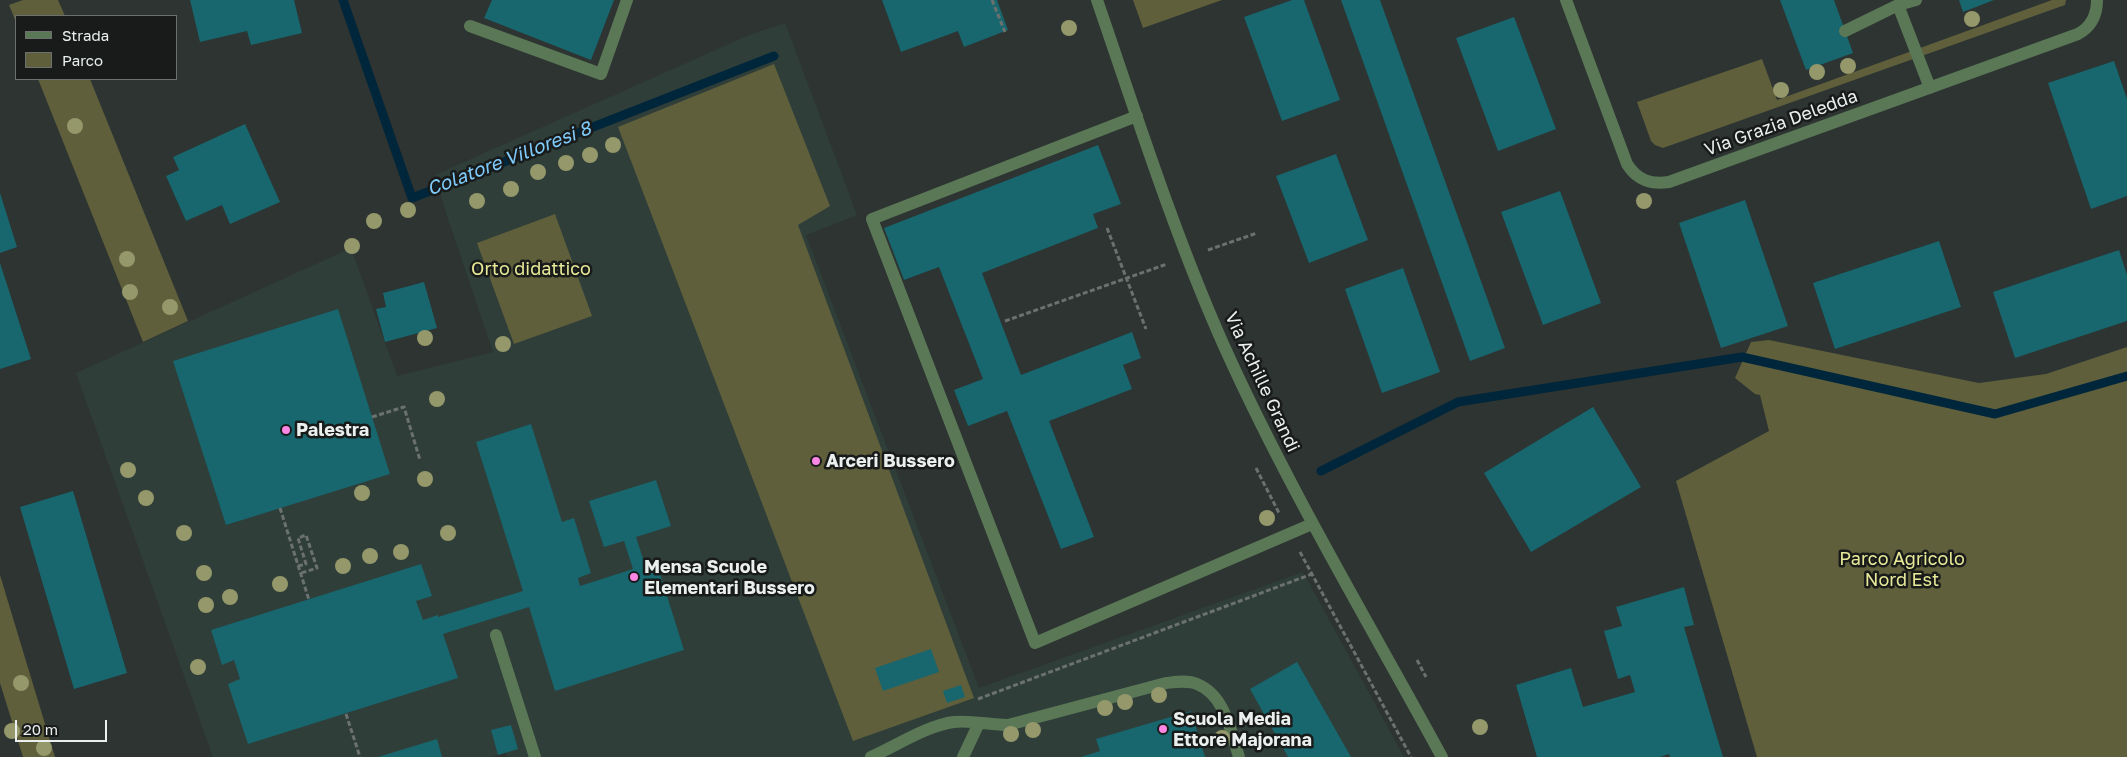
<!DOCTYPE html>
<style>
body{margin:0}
#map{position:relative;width:2127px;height:757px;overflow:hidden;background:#2d3432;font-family:"Golos Text",sans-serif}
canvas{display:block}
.legend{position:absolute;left:15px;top:15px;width:162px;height:65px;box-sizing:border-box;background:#181b1a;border:1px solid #6c706f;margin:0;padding:6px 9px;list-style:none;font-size:15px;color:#ebf0ee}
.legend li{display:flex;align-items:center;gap:10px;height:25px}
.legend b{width:25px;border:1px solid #6c706f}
.scale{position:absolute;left:15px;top:720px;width:92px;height:22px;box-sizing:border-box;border:2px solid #ebf0ee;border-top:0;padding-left:6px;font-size:15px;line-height:18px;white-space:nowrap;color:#ebf0ee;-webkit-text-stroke:4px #181b1a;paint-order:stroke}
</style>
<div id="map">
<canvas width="2127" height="757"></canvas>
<ul class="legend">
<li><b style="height:6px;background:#5a7756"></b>Strada</li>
<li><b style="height:14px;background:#5f5f3c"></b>Parco</li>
</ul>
<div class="scale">20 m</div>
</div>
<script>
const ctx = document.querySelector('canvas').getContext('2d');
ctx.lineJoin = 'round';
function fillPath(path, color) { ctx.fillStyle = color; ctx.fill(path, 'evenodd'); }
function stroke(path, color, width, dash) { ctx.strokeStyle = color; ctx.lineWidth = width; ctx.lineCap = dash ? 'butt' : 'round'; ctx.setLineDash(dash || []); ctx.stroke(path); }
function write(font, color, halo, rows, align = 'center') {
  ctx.font = font + ' "Golos Text",sans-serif'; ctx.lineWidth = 5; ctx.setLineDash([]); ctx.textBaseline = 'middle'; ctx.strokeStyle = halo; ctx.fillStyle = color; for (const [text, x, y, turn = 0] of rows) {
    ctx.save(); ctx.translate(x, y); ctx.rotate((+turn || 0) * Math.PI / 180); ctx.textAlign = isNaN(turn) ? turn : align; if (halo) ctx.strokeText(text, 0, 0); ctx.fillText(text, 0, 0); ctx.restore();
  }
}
fillPath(new Path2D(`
 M785,23L857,215L806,235L979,688L1303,572L1404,757H507L506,753L490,757H213L76,373L351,248L397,376L493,352L445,210L435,175L749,35Z`), '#2f3e39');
fillPath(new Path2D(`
 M23,0H58L65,16H16V22L9,5Z
 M1133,0H1222L1143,28Z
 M2052,0H2066L2065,5L1663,148L1655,145L1651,141L1637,102L1762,59L1777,100Z
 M774,64L830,206L798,225L974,698L853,741L618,127Z
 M38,79H90L188,321L143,342Z
 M555,214L592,316L514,344L477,243Z
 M1769,340L1979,383L2046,374L2127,347V757H1757L1676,481L1769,431L1760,395L1755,394L1735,378L1751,342Z
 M0,575L55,757H23L0,683Z`), '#5f5f3c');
stroke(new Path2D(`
 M343,0L412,198L774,56
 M1321,471L1458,402L1742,357L1995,414L2127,376`), '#00263b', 9);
fillPath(new Path2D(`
 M190,0H294L302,33L251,45L247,31L200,42Z
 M492,0H614L591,60L484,18Z
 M882,0H997L1008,30L964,47L958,31L901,52Z
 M1292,0H1304L1340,100L1282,121L1244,17Z
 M1341,0H1380L1505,348L1470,361Z
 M1780,0H1834L1853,53L1806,70Z
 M1959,0H1994L1963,12Z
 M1514,17L1556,129L1498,151L1456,38Z
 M2114,61L2127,99V196L2091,209L2048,83Z
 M245,124L280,202L230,224L222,205L186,221L166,176L179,170L173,157Z
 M1098,145L1121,204L1093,214L1098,228L982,273L1021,375L1132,332L1141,358L1123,365L1132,389L1049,421L1094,537L1061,549L1007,411L968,426L954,390L983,379L939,267L904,280L884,228Z
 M1336,154L1368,240L1309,263L1276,176Z
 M1560,191L1601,303L1543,325L1501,212Z
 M0,193L17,247L0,253Z
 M1745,200L1788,326L1721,348L1679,223Z
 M1939,241L1961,307L1835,349L1813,283Z
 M2119,250L2127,275V321L2015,358L1993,292Z
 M0,263L31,359L0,369Z
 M1403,268L1440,372L1382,393L1345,289Z
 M424,282L437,328L385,342L376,309L386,307L383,293Z
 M338,309L390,474L226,525L173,361Z
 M1593,407L1641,487L1531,552L1484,473Z
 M531,424L562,522L574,518L591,573L578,578L580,586L633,569L624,541L604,547L589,501L656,480L671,526L636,537L645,565L656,561L684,650L555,691L529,607L443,634L458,678L248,744L228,684L240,679L234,660L222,665L211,630L421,564L432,596L416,601L423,620L438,615V617L523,591L476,442Z
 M73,491L127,673L74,689L20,507Z
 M1684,587L1694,625L1684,627L1723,757H1670L1669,754L1660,757H1537L1516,685L1571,668L1583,707L1635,692L1630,675L1618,679L1604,631L1622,626L1616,607Z
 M931,649L939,672L883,691L875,668Z
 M1297,662L1351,757H1288L1250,689Z
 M961,685L965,697L947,703L943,691Z
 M1191,711L1205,757H1081L1100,751L1096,739Z
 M511,725L518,749L498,755L491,730Z
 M437,739L442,757H378Z`), '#18666e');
stroke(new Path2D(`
 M992,0L1005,32
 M1107,228L1146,329
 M1208,250L1257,233
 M1005,321L1167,264
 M372,417L404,407L420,460
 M1256,468L1279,513
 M280,508L309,600
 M1300,552L1411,757
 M298,566L306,564L298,538L306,535L317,568L301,573
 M1417,660L1426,677
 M978,699L1312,574
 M346,714L360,757`), '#6b716f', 3, [5, 2.5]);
stroke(new Path2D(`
 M1097,0C1137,116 1174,234 1224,346C1288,488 1368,621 1442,757
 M1566,0L1627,164C1637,180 1650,185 1669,182L2078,34C2091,27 2097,15 2097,0
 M1898,5L1930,88
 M470,26L601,74L627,0
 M1845,31L1898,5L1916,0
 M1137,116L872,219L1035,643L1312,524
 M496,635L535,757
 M871,757C896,746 928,725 954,722C972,720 990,725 1008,725L1166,683C1176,682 1188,680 1197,684C1225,695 1231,732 1239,757
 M963,757L979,723`), '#5a7756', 12);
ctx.fillStyle = '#94986a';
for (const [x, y] of [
 [1972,19],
 [1069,28],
 [1848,66],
 [1817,72],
 [1781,90],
 [75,126],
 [613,145],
 [590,155],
 [566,163],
 [538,172],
 [511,189],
 [477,201],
 [1644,201],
 [408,210],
 [374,221],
 [352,246],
 [127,259],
 [130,292],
 [170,307],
 [425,338],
 [503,344],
 [437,399],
 [128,470],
 [425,479],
 [362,493],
 [146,498],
 [1267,518],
 [184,533],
 [448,533],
 [401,552],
 [370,556],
 [343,566],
 [204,573],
 [280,584],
 [230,597],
 [206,605],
 [198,667],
 [21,683],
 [1159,695],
 [1125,702],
 [1105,708],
 [1480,727],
 [1033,730],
 [12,731],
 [1011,734],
 [1222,738],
 [44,748]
]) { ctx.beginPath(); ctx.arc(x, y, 8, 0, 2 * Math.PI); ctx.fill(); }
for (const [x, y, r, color] of [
 [286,430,5,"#fc86e4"],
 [816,461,5,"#fc86e4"],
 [634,577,5,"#fc86e4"],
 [1163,729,5,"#fc86e4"]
]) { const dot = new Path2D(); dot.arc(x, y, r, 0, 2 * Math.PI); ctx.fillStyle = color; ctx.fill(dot); stroke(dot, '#181b1a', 2); }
write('18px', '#ebf0ee', '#181b1a', [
 ["Via Grazia Deledda",1781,123,-20],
 ["Via Achille Grandi",1262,382,65]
]);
write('18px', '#e8e998', '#181b1a', [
 ["Orto didattico",531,269],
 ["Parco Agricolo",1902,559],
 ["Nord Est",1902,580]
]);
write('bold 18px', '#ebf0ee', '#181b1a', [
 ["Palestra",296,430],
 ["Arceri Bussero",826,461],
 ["Mensa Scuole",644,567],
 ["Elementari Bussero",644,588],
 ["Scuola Media",1173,719],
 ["Ettore Majorana",1173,740]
], 'left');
write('italic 19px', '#7fcbfc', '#181b1a', [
 ["Colatore Villoresi 8",509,159,-21]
]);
</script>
